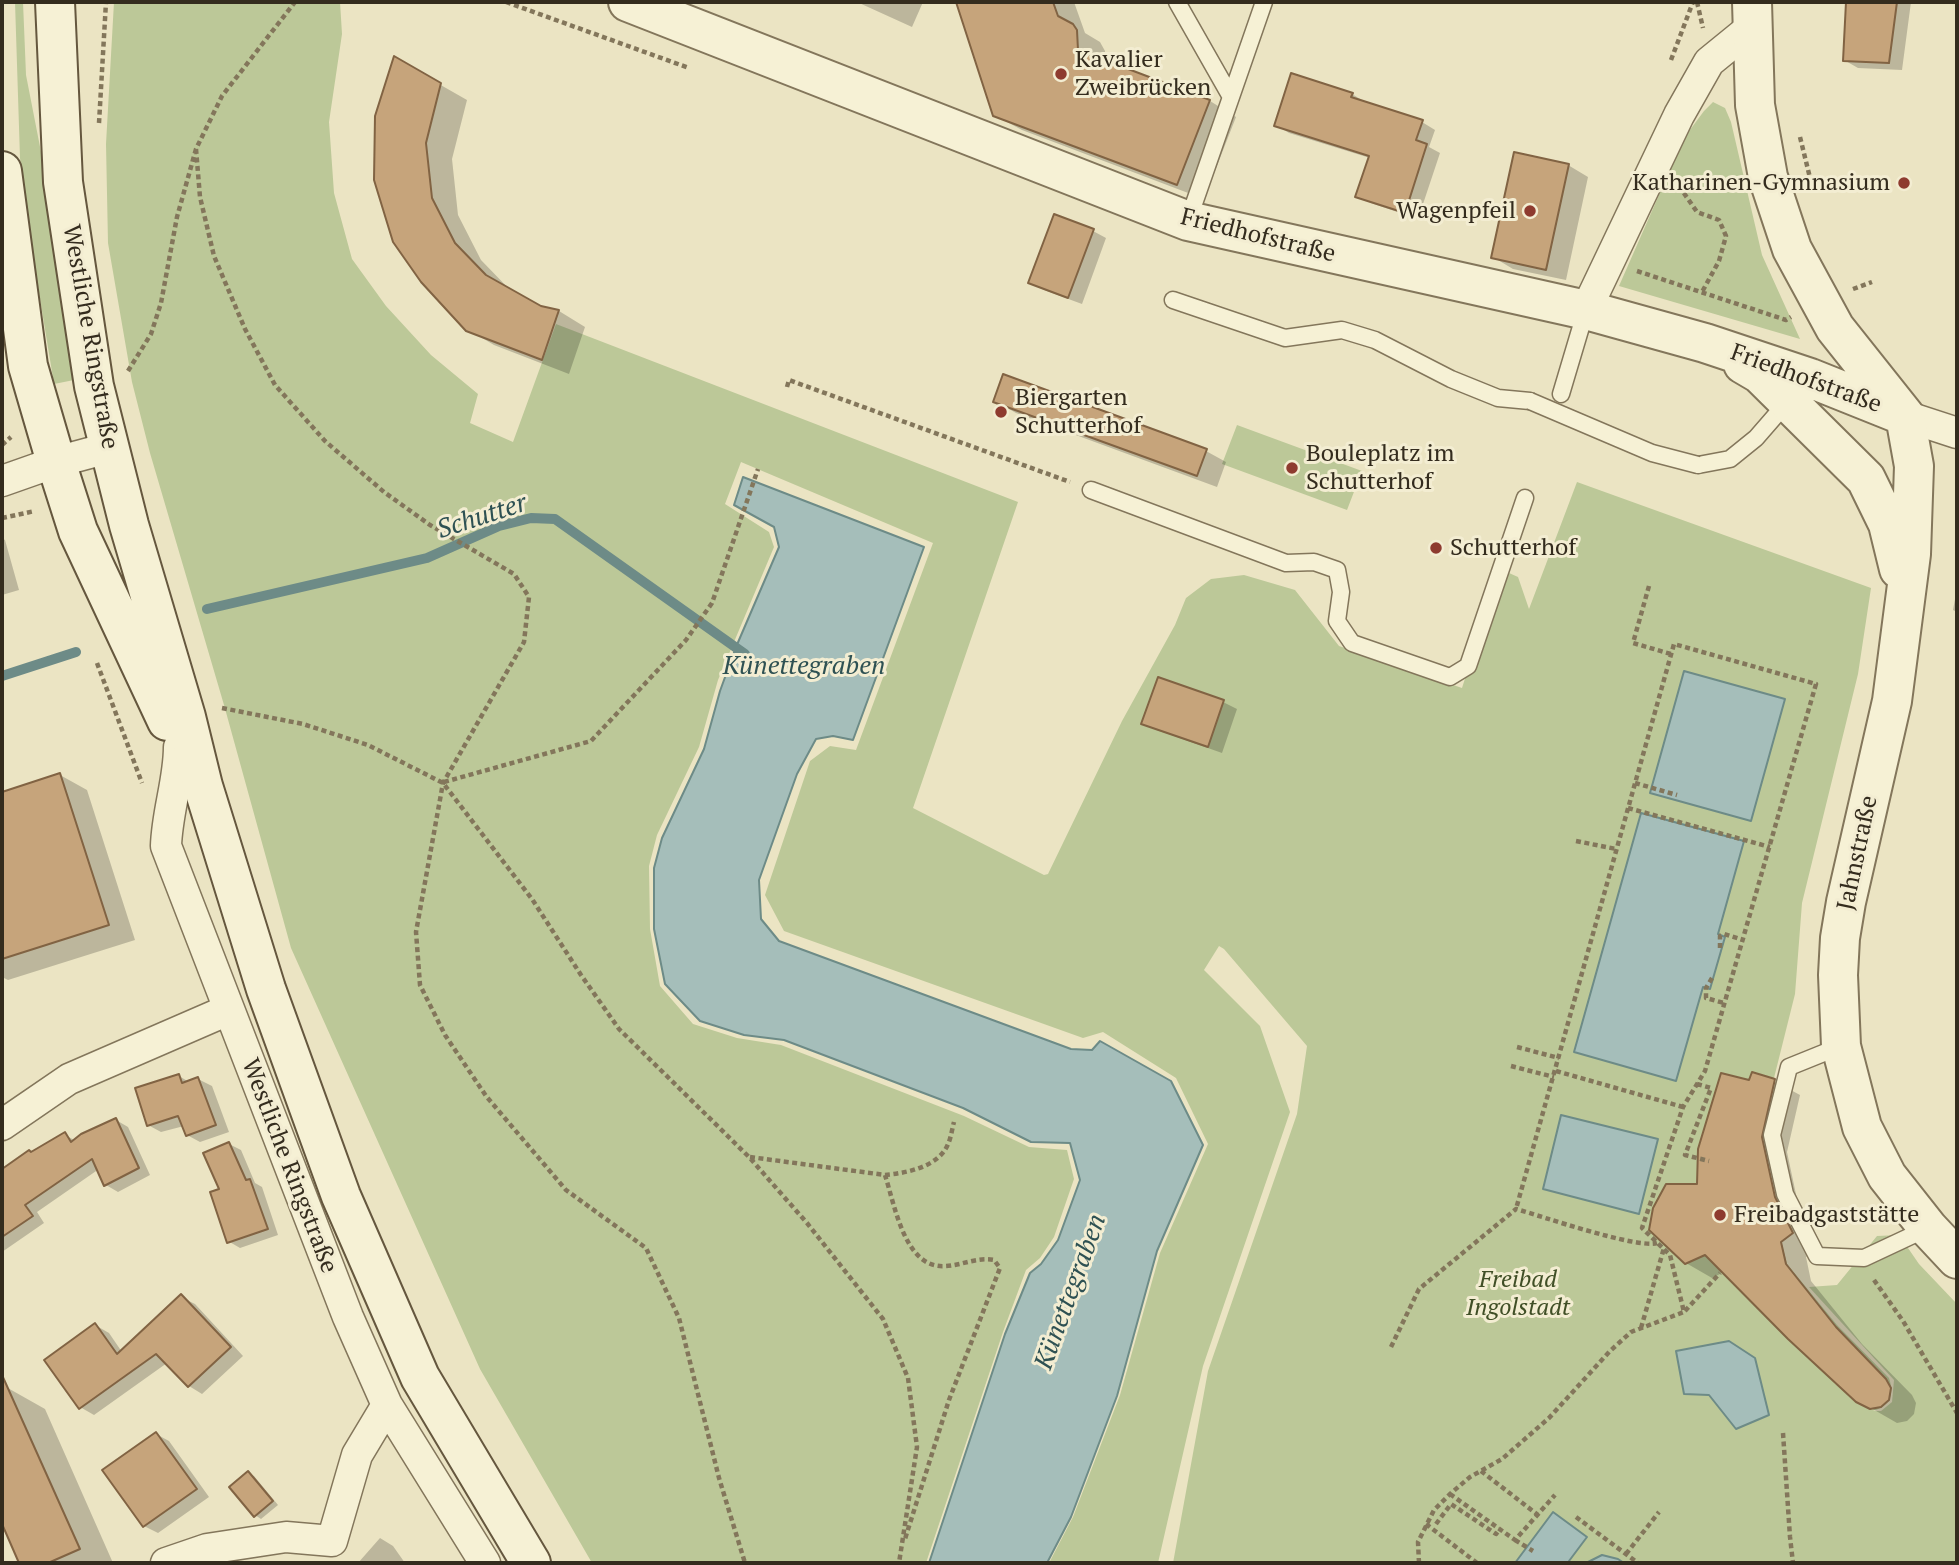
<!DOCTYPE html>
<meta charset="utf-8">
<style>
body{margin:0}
#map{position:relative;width:1959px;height:1565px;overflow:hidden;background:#ebe4c3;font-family:"PT Serif",serif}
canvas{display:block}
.frame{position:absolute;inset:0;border:4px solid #342c1e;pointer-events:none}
</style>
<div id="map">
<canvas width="1959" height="1565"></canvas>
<div class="frame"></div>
</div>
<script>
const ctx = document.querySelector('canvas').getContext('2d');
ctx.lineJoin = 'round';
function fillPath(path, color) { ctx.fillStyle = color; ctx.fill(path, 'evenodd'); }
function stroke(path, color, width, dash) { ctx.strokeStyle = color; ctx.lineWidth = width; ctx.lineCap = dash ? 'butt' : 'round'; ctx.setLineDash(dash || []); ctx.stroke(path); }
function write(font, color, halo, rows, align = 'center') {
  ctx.font = font + ' "PT Serif",serif'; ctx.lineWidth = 6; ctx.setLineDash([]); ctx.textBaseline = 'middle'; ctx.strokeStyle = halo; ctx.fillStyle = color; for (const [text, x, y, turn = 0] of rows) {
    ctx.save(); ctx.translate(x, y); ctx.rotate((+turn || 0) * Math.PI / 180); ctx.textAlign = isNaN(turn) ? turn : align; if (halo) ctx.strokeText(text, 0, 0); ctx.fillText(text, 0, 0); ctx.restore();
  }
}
fillPath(new Path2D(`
 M15,2H23L26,75L42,157L51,236L74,380L54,384L30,238L20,158Z
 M114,2H340L342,34L329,122L334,193L352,259L386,306L431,355L478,394L470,423L513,442L556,324L1018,502L913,808L1044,875L1048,874L1122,721L1175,625L1186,598L1211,579L1244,575L1295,590L1339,646L1462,688L1500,569L1518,577L1529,609L1577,482L1871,588L1858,674L1802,903L1795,994L1757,1146L1787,1264L1837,1325L1889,1378C1895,1396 1889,1406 1873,1411H1881L1892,1402L1894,1380L1809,1287L1837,1285L1877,1236L1899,1235L1919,1264L1957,1304V1563H1173L1208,1371L1297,1114L1307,1046L1224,949L1219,946L1204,970L1260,1026L1290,1112L1203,1366L1158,1563H1049L1073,1517L1120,1395L1160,1253L1208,1144L1176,1078L1103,1032L1083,1038L784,931L765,895L810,761L830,746L856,750L933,543L741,462L725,504L769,532L774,547L718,680L699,747L657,835L649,866L650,929L660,986L693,1024L737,1038L781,1045L964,1116L1029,1147L1067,1150L1074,1179L1054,1237L1040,1258L1026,1270L1003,1332L926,1563H592L480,1369L291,948L224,705L150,453L132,382L108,243L106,144Z
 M1713,102L1725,108L1731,122L1762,255L1800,339L1619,286L1684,138L1704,111Z
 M1237,425L1362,471L1347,510L1222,464Z`), '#bcc898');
const water = new Path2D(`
 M743,477L924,547L853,740L833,736L816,739L797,774L759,880L761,919L779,941L1071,1049L1092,1050L1100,1041L1171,1081L1203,1145L1157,1251L1117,1396L1071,1517L1047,1563H929L1005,1334L1030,1273L1041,1264L1058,1240L1080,1180L1070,1143L1031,1142L963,1108L784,1040L744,1035L700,1021L665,984L654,929V868L662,838L704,749L720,691L736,647L779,547L774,527L734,505Z
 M1684,671L1785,699L1751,821L1650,793Z
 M1641,813L1744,841L1718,934L1725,937L1710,989L1703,987L1676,1081L1574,1052Z
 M1561,1115L1658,1139L1639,1214L1543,1189Z
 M1729,1341L1755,1358L1769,1415L1736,1429L1709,1395L1684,1394L1676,1351Z
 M1553,1512L1587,1537L1569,1561L1572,1563H1515Z
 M1602,1555L1618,1559L1624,1563H1586Z`);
fillPath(water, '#a5beba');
stroke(water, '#6d8b87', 2);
fillPath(new Path2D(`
 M857,2H923L912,27Z
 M958,2H1074L1085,33L1100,42L1105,51V62L1210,101L1236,117L1204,199L1022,130L994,115Z
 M1847,2H1911L1902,70L1858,68L1844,60Z
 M395,59L467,100L452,159L458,215L481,260L511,291L540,308L559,311L585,327L569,374L494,345L467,329Z
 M1352,94L1365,102L1422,122L1435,130L1429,147L1440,153L1418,219L1371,203L1358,196L1370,158L1289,133L1276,125Z
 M1568,165L1588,177L1566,280L1513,269L1493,257Z
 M1093,231L1106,238L1082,304L1044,290L1030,283Z
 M995,401L1206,451L1226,462L1217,487L1016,413Z
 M2,538L5,540L19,590L2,595Z
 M1957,588V612L1953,610Z
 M1159,679L1223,702L1237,709L1222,753L1157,730L1144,723Z
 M60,775L87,790L135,940L8,980L2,977V793Z
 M179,1076L189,1082L198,1079L212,1086L229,1132L200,1142L187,1135L184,1126L161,1132L148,1125Z
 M1774,1081L1800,1095L1787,1152L1800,1213L1818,1248L1806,1257L1811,1281L1862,1344L1912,1395L1916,1403L1914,1414L1907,1421L1897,1423L1857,1400L1724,1272L1712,1278L1686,1263L1699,1186L1751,1082Z
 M116,1120L128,1127L150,1175L118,1192L106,1185L99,1169L37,1212L44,1223L2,1252V1192L12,1185L32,1153L65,1135L76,1141Z
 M229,1144L241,1150L255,1183L262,1187L278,1235L240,1248L228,1241Z
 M181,1297L195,1304L243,1356L202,1394L189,1386L167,1363L94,1415L80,1407L95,1325L109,1333L122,1352Z
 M6,1387L45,1409L113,1563H21L2,1520V1513L9,1510L2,1494V1389Z
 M156,1434L169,1441L209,1497L158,1533L144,1526Z
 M248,1473L254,1476L278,1505L261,1519L255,1515Z
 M380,1538L393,1546L405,1563H358Z`), '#0003');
stroke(new Path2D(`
 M207,609L427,558L499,526L531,518L555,519L745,654
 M2,676L76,652`), '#6d8b87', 10);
const building = new Path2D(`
 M956,2H1053L1058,16L1073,24L1077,30L1078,50L1210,100L1177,185L993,116Z
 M1846,2H1897L1889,63L1843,61Z
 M394,56L441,83L426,143L432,198L455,243L486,275L541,306L559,310L542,360L466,331L421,282L393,242L374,180L375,116Z
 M1291,73L1353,93L1351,97L1423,120L1416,140L1427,144L1405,213L1355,197L1369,156L1274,126Z
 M1514,152L1569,164L1546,270L1491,258Z
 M1054,214L1094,229L1068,298L1028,283Z
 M1003,374L1207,449L1197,476L993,402Z
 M1158,677L1224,700L1208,747L1141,724Z
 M60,773L109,925L2,959V792Z
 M1752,1072L1775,1079L1762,1137L1775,1197L1793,1233L1781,1242L1786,1264L1836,1327L1886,1379L1891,1388L1889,1400L1881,1407L1870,1409L1856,1402L1788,1339L1705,1255L1685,1264L1649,1230L1653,1208L1666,1184H1697L1698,1149L1721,1073L1749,1080Z
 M179,1074L182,1083L198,1077L216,1125L186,1136L178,1116L147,1126L135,1088Z
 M116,1118L139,1168L104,1186L92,1159L25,1205L33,1216L2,1237V1169L29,1150L31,1152L65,1132L71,1142L81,1134Z
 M229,1142L246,1180L250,1179L268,1229L227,1243L210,1192L219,1189L203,1153Z
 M181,1294L231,1347L188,1387L156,1354L79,1409L44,1360L95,1323L117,1354Z
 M2,1375L80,1549L48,1563H19L2,1524Z
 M156,1432L197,1489L143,1527L102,1470Z
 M248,1471L273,1501L254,1517L229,1487Z`);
fillPath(building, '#c6a47b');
stroke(building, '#816343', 2);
const service = new Path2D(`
 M1177,2L1231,97
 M1188,221L1264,2
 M1173,300L1285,338L1342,330L1375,340L1451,379L1498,398L1530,401
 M1561,394L1586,310
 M1698,465L1730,459L1756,438L1789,400
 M1091,490L1286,563L1314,562L1337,570L1341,592L1337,621L1352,643L1450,677L1468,666L1525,498
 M1841,1046L1789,1067L1772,1135L1785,1194L1817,1256L1864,1258L1928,1228`);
const minor = new Path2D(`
 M1586,310L1679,115L1709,62L1752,27
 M1905,416L1957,433
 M2,481L56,462L108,448
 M179,747C179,780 167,812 166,846L348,1317L387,1405L485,1563
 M2,1125L69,1079L228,1010
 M166,1563L207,1549L286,1537L332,1541L357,1455L387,1405`);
const tertiary = new Path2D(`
 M628,2L1188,221L1586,310L1705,343L1810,378L1905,416
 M1752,2L1755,105L1768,177L1792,249L1835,328L1905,416L1914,466L1911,554L1892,701L1846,902L1840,938L1838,975L1841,1046L1862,1127L1887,1176L1928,1228L1957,1259
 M1743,364L1760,374L1866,479L1888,524L1899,569`);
const secondary = new Path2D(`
 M55,2L63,182L94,386L129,525L186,717L203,786L266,989L341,1196L420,1377L531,1563
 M2,171L28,366L56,462L78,531L167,721`);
stroke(service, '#83765b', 19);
stroke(minor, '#83765b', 33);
stroke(tertiary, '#83765b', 42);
stroke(secondary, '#65573e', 42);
stroke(new Path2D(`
 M506,2L689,68
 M1697,2L1703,28
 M1671,60L1693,2
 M99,123L106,2
 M1800,137L1812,186
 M196,149L200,197L214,256L245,329L275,385L325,441L384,492L430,525L514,574L529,597L524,642L443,783L416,932L420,985L445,1035L486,1096L566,1190L646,1248L679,1318L719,1478L745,1563
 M1679,186L1697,212L1719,220L1726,236L1719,261L1702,292
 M1637,271L1786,320L1791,317
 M1853,289L1872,282
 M128,371L151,334L161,303L177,217L196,149L222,96L295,2
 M787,387L789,380L1070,482
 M2,445L11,437
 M2,518L35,511
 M1649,586L1633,643L1671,654
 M97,663L142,783
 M222,708L303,724L368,745L443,783L532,899L581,975L619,1029L749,1157L807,1223L883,1319L908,1378L917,1447L899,1563
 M444,782L591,741L686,640L712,603L758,469
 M1635,783L1677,795
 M1628,808L1770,847
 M1576,841L1616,849
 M1720,948V936L1724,934L1743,940
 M1712,978L1706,988V998L1724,1003
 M1517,1047L1559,1058
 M1511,1066L1554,1077
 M1556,1071L1683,1107
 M1697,1084L1711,1088L1685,1155L1709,1161
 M750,1157L885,1175C895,1206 905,1270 946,1266C963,1265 977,1257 994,1260L1000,1268L949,1400L905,1539
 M885,1175C906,1173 939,1167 948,1144C951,1138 952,1129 954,1122
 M1874,1280L1903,1321L1957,1413
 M1685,1311L1720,1273
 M1641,1328L1664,1248
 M1391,1347L1419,1289L1516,1209C1541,1216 1637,1249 1657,1243
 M1783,1433L1790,1537L1793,1563
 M1481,1471L1538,1515
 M1450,1494L1515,1540L1555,1495
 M1576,1517L1638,1563
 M1426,1524L1477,1563
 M1436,1524L1451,1504L1496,1534L1500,1529
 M1515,1540L1533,1551
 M1626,1554L1659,1512
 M1419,1563L1418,1542L1434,1510L1450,1494L1470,1477L1502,1459L1549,1418L1610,1351L1631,1332L1684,1312L1670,1255L1642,1228L1683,1107L1705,1071L1816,684L1674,644L1516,1209`), '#83765b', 4.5, [5, 3.5]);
stroke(service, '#f6f1d5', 16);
stroke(minor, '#f6f1d5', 30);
stroke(tertiary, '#f6f1d5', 38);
stroke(secondary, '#f6f1d5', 38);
const serviceBridge = new Path2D(`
 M1530,401L1652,453L1698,465`);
stroke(serviceBridge, '#83765b', 19, []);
stroke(serviceBridge, '#f6f1d5', 16);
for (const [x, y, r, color] of [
 [1061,74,7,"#8e3b2f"],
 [1904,183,7,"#8e3b2f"],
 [1530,211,7,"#8e3b2f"],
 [1001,412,7,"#8e3b2f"],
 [1292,468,7,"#8e3b2f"],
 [1436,548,7,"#8e3b2f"],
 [1720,1215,7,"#8e3b2f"]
]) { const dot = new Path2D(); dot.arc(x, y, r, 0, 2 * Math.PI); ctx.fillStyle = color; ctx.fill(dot); stroke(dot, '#f3edd2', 2.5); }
write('24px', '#342c1e', '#f3edd2', [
 ["Kavalier",1075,60],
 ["Zweibrücken",1075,88],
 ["Katharinen-Gymnasium",1890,183,"right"],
 ["Wagenpfeil",1516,211,"right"],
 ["Biergarten",1015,398],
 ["Schutterhof",1015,426],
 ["Bouleplatz im",1306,454],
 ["Schutterhof",1306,482],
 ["Schutterhof",1450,548],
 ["Freibadgaststätte",1734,1215]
], 'left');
write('24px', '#342c1e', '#f3edd2', [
 ["Friedhofstraße",1258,236,14],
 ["Westliche Ringstraße",90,337,80],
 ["Friedhofstraße",1806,379,20],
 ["Jahnstraße",1858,853,-78],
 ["Westliche Ringstraße",289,1166,69]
]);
write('italic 24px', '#404f26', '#f3edd2', [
 ["Freibad",1518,1280],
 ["Ingolstadt",1518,1308]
]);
write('italic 26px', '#2e5153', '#f3edd2', [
 ["Schutter",482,517,-18],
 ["Künettegraben",804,667],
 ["Künettegraben",1071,1292,-70]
]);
</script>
